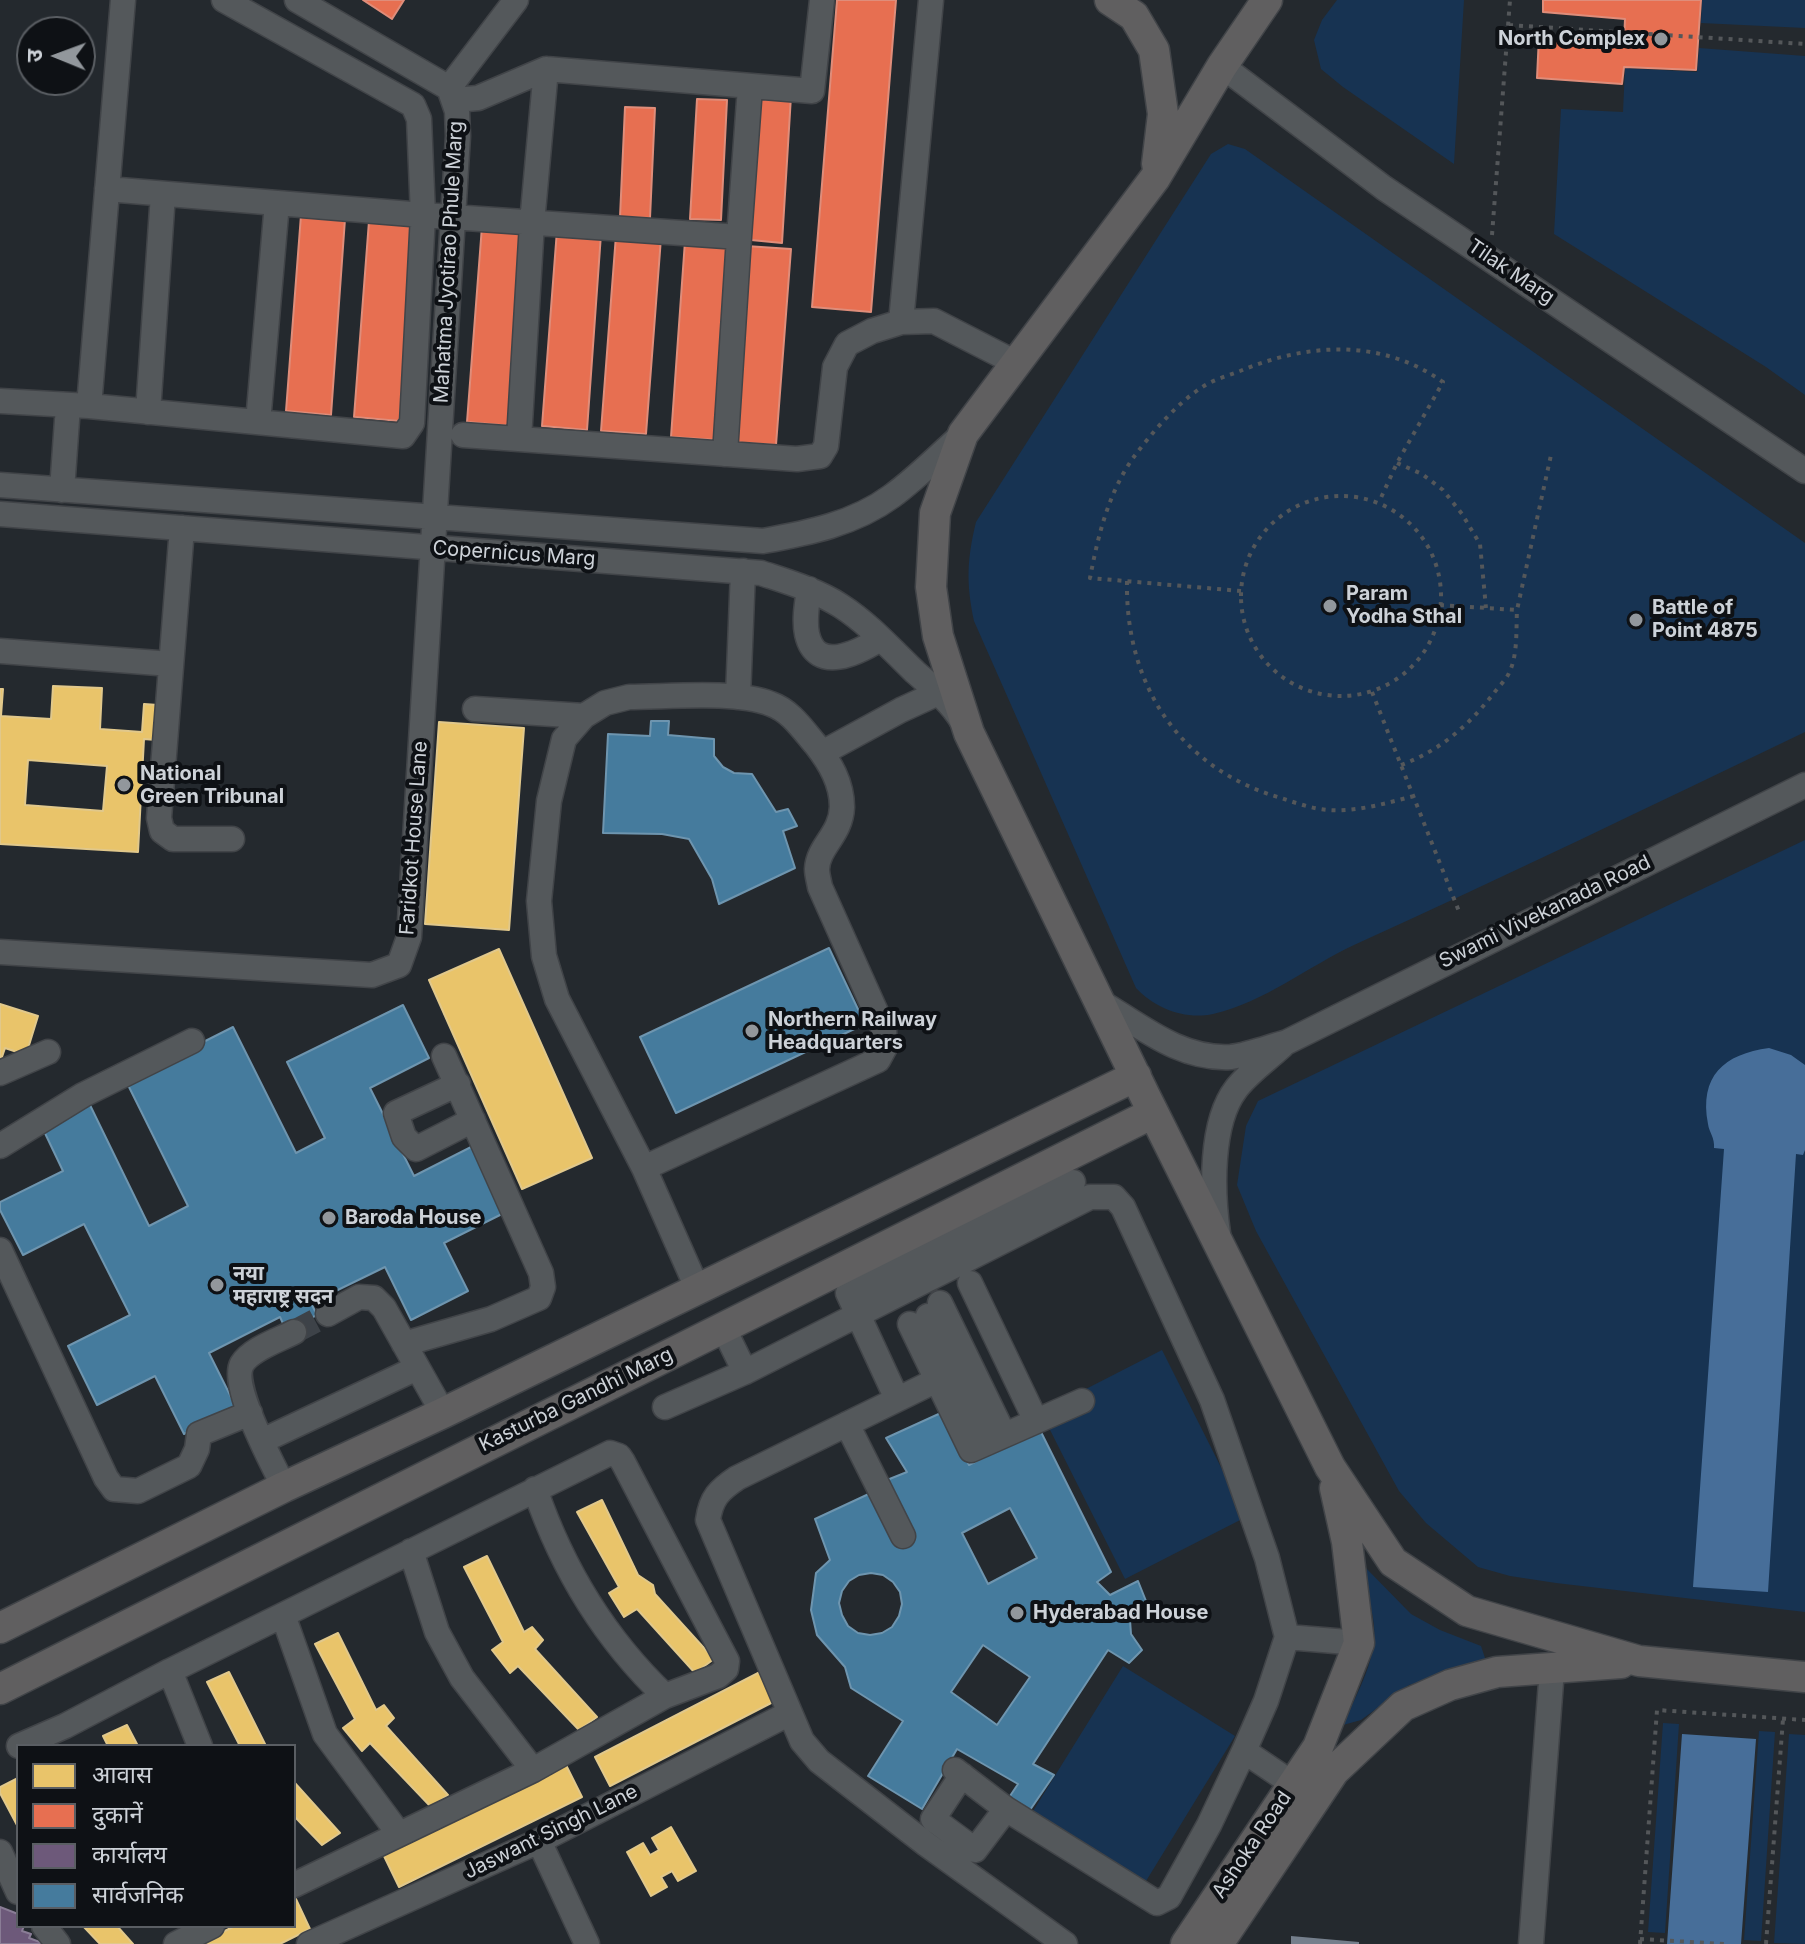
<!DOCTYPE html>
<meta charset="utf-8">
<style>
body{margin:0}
#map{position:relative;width:1805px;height:1944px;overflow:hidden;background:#24292e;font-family:Inter,"Noto Sans Devanagari",sans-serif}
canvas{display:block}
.legend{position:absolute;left:16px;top:1744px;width:280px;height:184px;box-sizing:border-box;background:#0e1115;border:2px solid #5a5e63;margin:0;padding:10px 14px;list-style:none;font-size:24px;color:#cdd2d8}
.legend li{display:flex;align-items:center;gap:16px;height:40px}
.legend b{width:40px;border:2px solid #5a5e63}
.north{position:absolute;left:16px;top:16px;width:80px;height:80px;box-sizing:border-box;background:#0e1115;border:2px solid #5a5e63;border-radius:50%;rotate:271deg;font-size:22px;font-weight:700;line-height:32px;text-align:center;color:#cdd2d8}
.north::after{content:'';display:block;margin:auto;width:28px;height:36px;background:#92979c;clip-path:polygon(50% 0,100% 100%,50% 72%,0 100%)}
</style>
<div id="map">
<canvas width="1805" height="1944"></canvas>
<ul class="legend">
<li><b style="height:22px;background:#e9c46a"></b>आवास</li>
<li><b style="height:22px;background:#e76f51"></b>दुकानें</li>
<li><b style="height:22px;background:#6d597a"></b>कार्यालय</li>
<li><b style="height:22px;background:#457b9d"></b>सार्वजनिक</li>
</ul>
<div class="north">उ</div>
</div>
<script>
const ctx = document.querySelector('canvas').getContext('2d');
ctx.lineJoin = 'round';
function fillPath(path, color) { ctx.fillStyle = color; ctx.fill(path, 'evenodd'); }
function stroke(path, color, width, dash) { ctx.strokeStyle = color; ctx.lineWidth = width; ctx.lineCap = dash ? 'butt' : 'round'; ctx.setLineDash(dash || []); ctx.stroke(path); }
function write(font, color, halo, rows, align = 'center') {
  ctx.font = font + ' Inter,"Noto Sans Devanagari",sans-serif'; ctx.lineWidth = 8; ctx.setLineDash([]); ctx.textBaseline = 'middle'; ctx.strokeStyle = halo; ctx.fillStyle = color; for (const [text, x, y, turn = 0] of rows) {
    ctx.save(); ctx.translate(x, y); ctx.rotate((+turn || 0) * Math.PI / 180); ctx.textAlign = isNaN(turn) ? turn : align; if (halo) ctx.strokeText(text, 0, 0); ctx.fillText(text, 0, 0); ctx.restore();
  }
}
fillPath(new Path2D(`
 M1337,0H1464L1454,164L1343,87L1321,69L1314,40L1322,20Z
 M1702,0H1805V28L1701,23Z
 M1699,48L1805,56V395L1766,367L1554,234L1561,109L1623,112L1625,68L1697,72Z
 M1228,144L1245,149L1805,543V732C1655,804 1506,876 1354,945C1307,967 1265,1002 1213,1014C1184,1020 1155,1008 1136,988L974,621C966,583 967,559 976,522L1211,154Z
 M1805,840V1612L1556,1583L1510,1576L1478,1567L1426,1523L1399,1491L1256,1231L1237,1185L1246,1126L1258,1101Z
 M1162,1350L1246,1517L1125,1579L1041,1412Z
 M1361,1563L1411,1614L1440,1630L1481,1646L1486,1661L1409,1685L1361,1720L1343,1725C1357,1692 1380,1656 1373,1618C1370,1599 1363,1583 1361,1563Z
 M1123,1666L1235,1736L1143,1886L1030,1816Z
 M1663,1723L1679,1724L1665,1933L1648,1932Z
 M1759,1731L1775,1732L1761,1941L1744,1940Z
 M1789,1734L1805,1735V1944L1774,1943Z`), '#173352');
fillPath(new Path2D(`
 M1769,1048L1791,1055L1805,1065V1150L1803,1155L1796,1154L1768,1592L1693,1587L1724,1149L1714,1148C1715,1138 1709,1132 1708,1124C1699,1076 1724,1054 1769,1048Z
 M1682,1734L1756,1739L1741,1944H1667Z`), '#476e99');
const homes = new Path2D(`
 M53,686L102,688L100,729L142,732L144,704L158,705L156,740L144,739L138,852L0,844V689H3L1,716L51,719ZM28,760L107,766L103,811L25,805Z
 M439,722L524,728L509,930L425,924Z
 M499,949L592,1158L522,1189L429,980Z
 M0,1004L38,1016L26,1055L5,1048L0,1063Z
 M602,1500L638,1575L653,1585L655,1594L714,1659L695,1673L637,1609L624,1617L609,1593L619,1587L577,1512Z
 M487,1556L524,1632L532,1627L543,1640L535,1649L597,1717L579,1730L518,1666L510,1673L492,1650L503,1642L464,1567Z
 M338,1633L376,1710L384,1705L394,1718L386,1726L448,1795L431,1807L370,1743L362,1751L343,1728L355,1719L315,1644Z
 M229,1672L266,1746H240L207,1682Z
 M760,1672L775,1701L610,1786L595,1757Z
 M127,1725L138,1746H108L103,1736Z
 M566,1765L582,1797L399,1887L383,1854Z
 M18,1778V1827L0,1793V1787Z
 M294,1782L340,1833L322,1845L294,1816Z
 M671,1827L696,1871L678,1881L672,1871L661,1877L667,1887L651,1896L627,1852L643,1843L650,1855L659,1850L652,1838Z
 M295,1897L310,1929L280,1944H198L235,1926H294Z
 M83,1926H117L133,1944H100Z`);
fillPath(homes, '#e9c46a');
stroke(homes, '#e1c88b', 2);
const shops = new Path2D(`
 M363,0H404L392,19Z
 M837,0H896L871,312L812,307Z
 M1543,0H1701L1696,70L1624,67L1622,84L1537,78L1539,36L1624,42L1625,19L1543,12Z
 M760,94L791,96L782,243L751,240Z
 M697,99L727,100L721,220L690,219Z
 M625,107L655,108L650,218L620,217Z
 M301,215L345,219L331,415L286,411Z
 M369,221L414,225L400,421L354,417Z
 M482,226L527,229L512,426L467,422Z
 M557,230L601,234L587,430L542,426Z
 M616,235L661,238L646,434L601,431Z
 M685,241L730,244L716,440L671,437Z
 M746,246L791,249L776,445L731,442Z`);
fillPath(shops, '#e76f51');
stroke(shops, '#df8d7a', 2);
const offices = new Path2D(`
 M0,1907L18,1914V1926H24L22,1931L31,1934L29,1938L45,1944H0Z`);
fillPath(offices, '#6d597a');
stroke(offices, '#8a7d96', 2);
const public = new Path2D(`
 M651,721H669L668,735L714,739V756L723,767L734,773L752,774L776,812L788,809L797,826L783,831L795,868L719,904L712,879L689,839L662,834L603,833L608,734L650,736Z
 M829,948L865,1024L676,1113L640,1037Z
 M403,1005L429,1058L370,1088L414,1176L473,1146L506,1212L444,1243L468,1291L411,1320L385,1267L311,1303L317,1315L286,1330L280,1317L209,1353L236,1407L184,1434L155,1376L97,1405L68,1346L130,1315L84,1224L23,1255L0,1210V1202L63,1171L42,1127L89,1103L149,1226L188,1206L126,1081L233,1027L296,1153L325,1138L287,1062Z
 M943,1412L969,1465L1039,1428L1111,1572L1097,1582L1110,1595L1138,1581L1146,1601L1139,1604L1130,1620L1131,1634L1142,1650L1129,1663L1108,1650L1033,1764L1054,1775L1030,1810L1008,1799L1018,1784L957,1749L922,1809L868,1776L903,1721L851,1688L845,1667L817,1635L811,1610L816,1573L830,1560L815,1519L873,1492L882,1482L907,1472L886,1438ZM1010,1508L1037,1558L988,1584L962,1533ZM871,1573L883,1575L893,1582L900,1592L902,1604L899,1616L892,1627L882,1633L870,1635L858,1633L848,1626L842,1615L839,1603L842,1591L849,1581L859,1575ZM983,1645L1030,1677L997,1725L951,1692Z`);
fillPath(public, '#457b9d');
stroke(public, '#6e95af', 2);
fillPath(new Path2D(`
 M1291,1936L1359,1942V1944H1291Z`), '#757f8c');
stroke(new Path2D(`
 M294,1332L328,1314`), '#3d4248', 24, [24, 12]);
const minor = new Path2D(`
 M224,0L413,105L419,119L423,215L739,237L750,87
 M1222,66L1384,188L1805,471
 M449,88L516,0
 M455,100L478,98L546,69L812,91L822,0
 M901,322L931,0
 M0,401L89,406L123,0
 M89,406L403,436L412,423L423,215L107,189
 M148,412L163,194
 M258,422L277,203
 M463,435L797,459L820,456L826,446L835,367L847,344L872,331L901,322L934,321L1016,363
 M519,439L532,223L546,69
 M725,454L739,237
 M0,485L763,541C808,533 854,524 892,496C917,478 940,454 963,434
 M62,490L68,406
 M0,514L761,573C788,582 816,590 841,606C869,624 891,649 915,672C932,687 950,701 962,721
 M182,528L159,818L162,831L173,839H232
 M809,589C807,603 804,620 807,634C816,675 859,652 880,639
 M0,651L171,664
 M629,697C668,697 735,690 771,704C791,711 803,730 816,745C830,763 842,783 842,807C841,835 818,846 817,869C817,875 819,881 820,887L884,1030L885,1047L878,1060L644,1168L557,999L544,956L539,901L549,801L564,739L584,716L605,703Z
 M738,697L743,571
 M475,709L584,716
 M822,753L901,710L938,693
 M0,952L372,975L399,965L409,937L458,136L457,111L449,88L297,0
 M1099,1001C1141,1026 1180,1060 1231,1057C1249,1055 1269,1047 1287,1042L1805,785
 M0,1073L48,1052
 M458,1084L396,1113L404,1137L416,1149L473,1120
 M0,1146L83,1095L192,1041
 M644,1168L698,1290
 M1218,1233C1212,1192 1210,1123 1236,1089C1248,1073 1267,1060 1282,1046
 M0,1250L106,1478L114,1489L138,1491L189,1466L197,1449L199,1434L250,1413
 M970,1283L1036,1421
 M940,1303L1004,1435
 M328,1314L359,1297L374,1298L384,1308L443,1413
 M928,1316L988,1442
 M910,1324L971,1450L1082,1401
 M723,1327L745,1372
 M404,1344L491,1319L539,1298L543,1287L541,1273L444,1056
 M937,1380L737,1478C719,1490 711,1498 708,1520L802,1741L819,1761L926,1844L1065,1944
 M897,1399L848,1293L1073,1182
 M665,1407L745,1372L1090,1197H1114L1123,1207L1212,1400L1267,1558L1287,1637L1359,1643
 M847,1424L903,1536
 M262,1441L417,1368
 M284,1487C273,1465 230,1385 242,1364C251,1349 279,1340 294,1332
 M411,1551L437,1632L462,1678L533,1770
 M283,1615L325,1734L399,1834
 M1287,1637L1266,1701L1244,1751L1293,1784
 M170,1671L200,1746
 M19,1746L65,1726L170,1671L610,1453L619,1456L623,1462L727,1661L726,1669L718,1676L665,1696
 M955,1770L1006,1809L1157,1903L1169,1897L1209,1825L1244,1751
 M962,1775L933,1819L975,1850L1006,1809
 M539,1841L587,1944
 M0,1852L18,1892
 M294,1885L533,1770L665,1696C604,1638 562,1568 535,1489
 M44,1926L58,1944
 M176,1944L212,1926
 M309,1944L539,1841L790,1713
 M1531,1944L1552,1669`);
const major = new Path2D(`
 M1110,0L1134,16L1154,50L1163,114L1157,164
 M1267,0L1222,66L1155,178L963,434L935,513L931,587L938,636L969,733L1145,1096L1330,1467L1393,1562L1467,1611L1639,1661L1805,1677
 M0,1628L284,1487L443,1413L1136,1076
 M0,1689L1153,1113
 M1186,1944L1318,1747L1359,1643L1347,1542L1335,1488
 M1218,1944L1334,1771L1403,1706L1450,1685L1497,1672L1621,1663`);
stroke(minor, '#414448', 27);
stroke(major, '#414448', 33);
stroke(new Path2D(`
 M1509,25L1805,44
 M1492,235L1510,0
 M1397,463L1422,474L1443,490L1462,514L1480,544L1486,608
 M1241 596a100 100 0 1 1 200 0a100 100 0 1 1-200 0Z
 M1127,581C1125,685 1180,769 1281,798C1296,803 1313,809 1329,810C1357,812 1387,803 1414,796
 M1241,591L1090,578C1098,536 1108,494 1133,458C1151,434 1176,404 1201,388C1212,380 1227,376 1240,371C1307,343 1381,338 1443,382L1397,463L1379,502
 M1440,605L1517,610L1551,455
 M1372,692L1460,914
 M1401,765C1441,750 1468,726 1494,693C1499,686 1506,680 1509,673C1518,655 1516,629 1517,610
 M1640,1939L1724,1944
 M1640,1944L1657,1710L1805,1720
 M1766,1944L1783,1719`), '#54575a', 4, [4, 6]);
stroke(minor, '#54585b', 24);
stroke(major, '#605f60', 30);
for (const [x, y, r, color] of [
 [1661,39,8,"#92979c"],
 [1330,606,8,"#92979c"],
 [1636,620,8,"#92979c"],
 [124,785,8,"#92979c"],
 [752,1031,8,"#92979c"],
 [329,1218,8,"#92979c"],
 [217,1285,8,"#92979c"],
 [1017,1613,8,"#92979c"]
]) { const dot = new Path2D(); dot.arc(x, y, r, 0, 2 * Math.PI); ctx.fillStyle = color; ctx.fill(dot); stroke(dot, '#0e1115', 3); }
write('bold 20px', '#cdd2d8', '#0e1115', [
 ["North Complex",1645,39,"right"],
 ["Param",1346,594],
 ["Yodha Sthal",1346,617],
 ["Battle of",1652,608],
 ["Point 4875",1652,631],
 ["National",140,774],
 ["Green Tribunal",140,797],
 ["Northern Railway",768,1020],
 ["Headquarters",768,1043],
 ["Baroda House",345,1218],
 ["नया",233,1274],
 ["महाराष्ट्र सदन",233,1297],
 ["Hyderabad House",1033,1613]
], 'left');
write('20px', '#cdd2d8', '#0e1115', [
 ["Mahatma Jyotirao Phule Marg",449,262,-87],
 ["Tilak Marg",1511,272,34],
 ["Copernicus Marg",514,554,4],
 ["Faridkot House Lane",414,838,-86],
 ["Swami Vivekanada Road",1545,912,-26],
 ["Kasturba Gandhi Marg",576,1400,-26],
 ["Jaswant Singh Lane",551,1832,-26],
 ["Ashoka Road",1252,1845,-56]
]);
</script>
